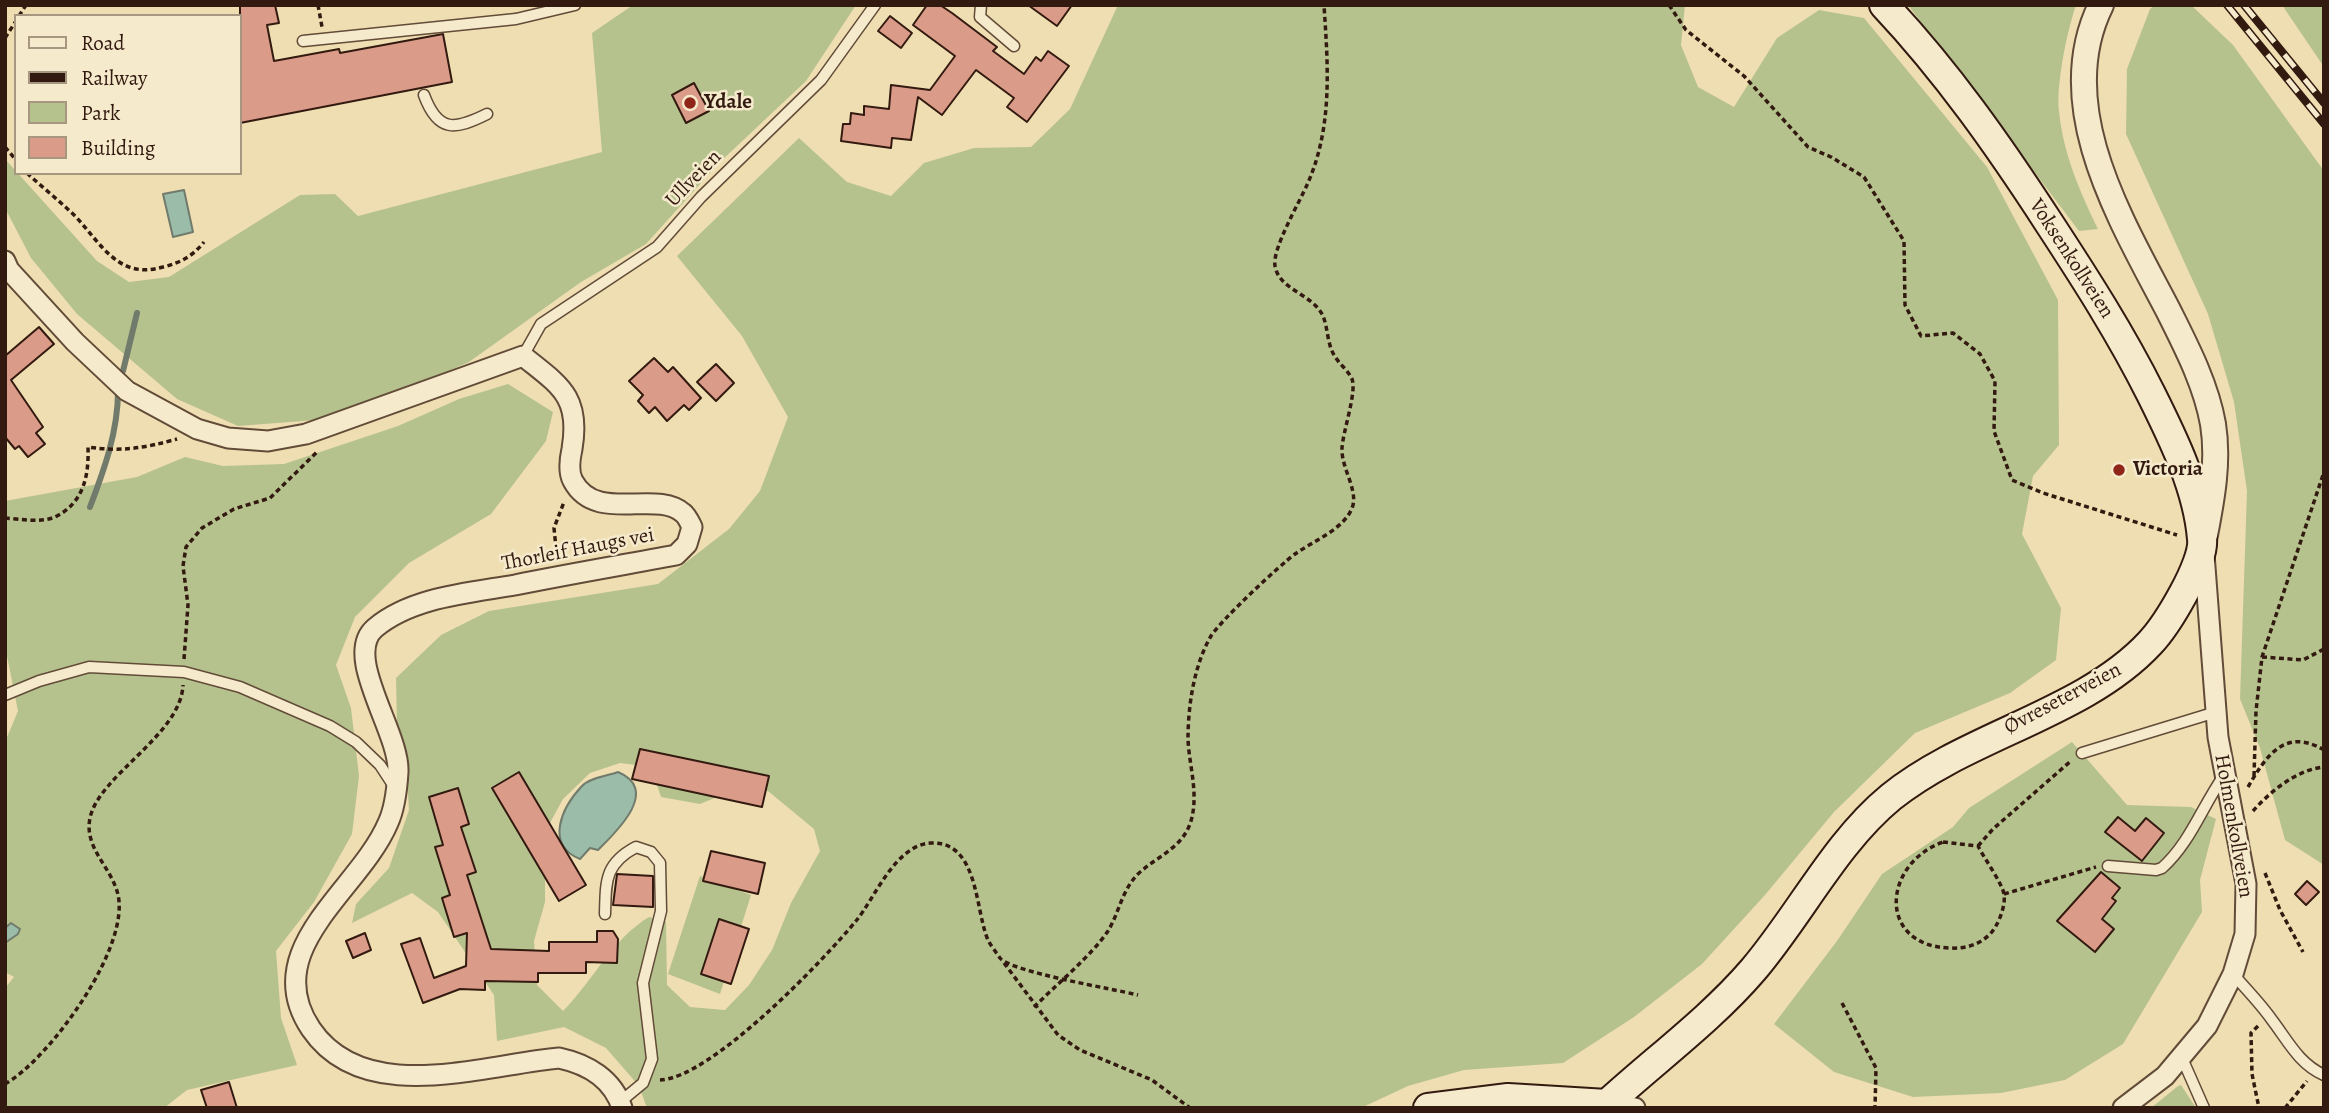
<!DOCTYPE html>
<meta charset="utf-8">
<style>
body{margin:0}
#map{position:relative;width:2329px;height:1113px;overflow:hidden;background:#efdeb1;font-family:Alegreya,serif}
canvas{display:block}
.frame{position:absolute;inset:0;border:7px solid #331a10;pointer-events:none}
.legend{position:absolute;left:14px;top:14px;width:228px;height:161px;box-sizing:border-box;background:#f5eacc;border:2px solid #a79781;margin:0;padding:9px 12px;list-style:none;font-size:21px;color:#331a10}
.legend li{display:flex;align-items:center;gap:14px;height:35px}
.legend b{width:35px;border:2px solid #a79781}
</style>
<div id="map">
<canvas width="2329" height="1113"></canvas>
<div class="frame"></div>
<ul class="legend">
<li><b style="height:9px;background:#f5eacc"></b>Road</li>
<li><b style="height:9px;background:#331a10"></b>Railway</li>
<li><b style="height:19px;background:#b6c28e"></b>Park</li>
<li><b style="height:19px;background:#db9b89"></b>Building</li>
</ul>
</div>
<script>
const ctx = document.querySelector('canvas').getContext('2d');
ctx.lineJoin = 'round';
function fillPath(path, color) { ctx.fillStyle = color; ctx.fill(path, 'evenodd'); }
function stroke(path, color, width, dash) { ctx.strokeStyle = color; ctx.lineWidth = width; ctx.lineCap = dash ? 'butt' : 'round'; ctx.setLineDash(dash || []); ctx.stroke(path); }
function write(font, color, halo, rows, align = 'center') {
  ctx.font = font + ' Alegreya,serif'; ctx.lineWidth = 5; ctx.setLineDash([]); ctx.textBaseline = 'middle'; ctx.strokeStyle = halo; ctx.fillStyle = color; for (const [text, x, y, turn = 0] of rows) {
    ctx.save(); ctx.translate(x, y); ctx.rotate((+turn || 0) * Math.PI / 180); ctx.textAlign = isNaN(turn) ? turn : align; if (halo) ctx.strokeText(text, 0, 0); ctx.fillText(text, 0, 0); ctx.restore();
  }
}
fillPath(new Path2D(`
 M633,5H856L806,81L720,162L646,244L581,282L469,362L402,391L316,420L238,426L177,399L77,314L31,258L5,208V159L97,261L129,282L169,277L300,195L335,194L358,216L602,152L592,33Z
 M1118,5H1685L1681,45L1698,87L1734,107L1777,38L1819,10L1864,18L1987,167L2058,300L2059,445L2033,476L2022,534L2061,608L2056,660L2010,693L1915,733L1834,812L1765,895L1702,964L1634,1017L1563,1063L1464,1070L1408,1086L1361,1108H647L639,1086L606,1048L564,1027L497,1041L494,995L438,912L412,893L352,923L356,904L389,868L409,810L406,759L397,725L396,678L441,635L489,611L658,584L729,529L760,491L788,417L742,336L677,256L799,138L847,182L891,196L924,163L974,148L1031,147L1070,109ZM620,763L651,767L661,797L700,804L741,787L768,791L814,829L820,851L791,903L772,950L749,985L725,1010L690,1007L667,985L666,922L649,917C612,939 593,981 563,1011L537,985L534,941L545,902V832L563,799L590,773Z
 M1908,5H2076C2067,31 2056,85 2059,111C2063,153 2080,192 2098,229L2079,231Z
 M2155,5H2191L2233,45L2324,171V865L2285,840L2260,748L2240,699L2247,491L2234,402L2208,314L2126,134L2127,69L2150,9Z
 M2282,5H2324V67Z
 M508,384L553,412L546,441L491,514L409,563L355,617L336,665L351,708L359,776L352,834L314,902L276,951L281,1018L297,1065L187,1090L164,1108H5V988L14,977L5,972V943L18,934L5,928V742L18,711L5,646V501L137,477L185,457L223,466L284,464L398,426L459,399Z
 M2072,742L2127,805L2191,807L2216,819L2200,880L2202,912L2123,1044L2065,1080L2001,1093L1913,1097L1834,1072L1774,1024L1837,941L1882,874L1953,827L1969,808Z
 M700,876L751,895L720,994L668,974Z
 M2181,1085L2196,1108H2151L2178,1086Z`), '#b6c28e');
const water = new Path2D(`
 M184,190L193,232L173,237L163,194Z
 M618,772C661,790 616,832 598,850L590,848L580,859C545,845 561,808 582,786C589,778 607,776 618,772Z
 M11,923L20,929L18,934L5,943V928Z`);
fillPath(water, '#9abca9');
stroke(water, '#717b6c', 2);
stroke(new Path2D(`
 M123,371L137,313
 M90,507C104,470 118,432 118,391`), '#717b6c', 6);
const building = new Path2D(`
 M240,5H275L279,23L267,25L274,61L339,49L340,53L443,34L452,82L240,123Z
 M927,5H940L952,13L997,47L993,51L1024,74L1036,57L1041,61L1048,51L1069,66L1027,122L1007,107L1014,98L976,70L942,115L918,97L911,140L892,138L891,148L841,141L843,124H850L851,113L864,115V106L889,109L891,85L930,90L955,56L913,25Z
 M1028,5H1072L1057,26Z
 M890,16L912,33L901,48L878,31Z
 M694,83L709,111L686,123L672,95Z
 M39,327L54,344L11,380L43,427L36,433L45,444L28,457L19,446L15,449L5,437V356Z
 M654,358L668,372L673,367L701,398L689,410L684,405L667,421L655,407L649,413L638,401L643,395L629,381Z
 M716,364L734,383L716,401L697,382Z
 M640,749L769,776L762,807L632,779Z
 M519,772L586,885L559,901L492,788Z
 M458,788L469,824L461,827L476,872L467,875L491,949L549,951V942H597V931H613L618,939L617,963L586,962V973H538V982L485,981V990L460,989L423,1003L401,944L420,938L434,978L466,966L467,933L454,937L442,898L450,895L435,847L443,845L429,797Z
 M2118,817L2135,831L2146,818L2164,833L2142,861L2105,832Z
 M711,851L765,863L758,894L703,881Z
 M2101,872L2120,888L2112,898L2116,901L2102,919L2114,929L2095,952L2057,921Z
 M617,874L653,876V907L613,905Z
 M2307,881L2319,892L2306,905L2295,894Z
 M719,919L749,929L731,984L701,974Z
 M365,933L371,950L353,958L346,941Z
 M229,1082L237,1108H207L201,1090Z`);
fillPath(building, '#db9b89');
stroke(building, '#331a10', 2);
const service = new Path2D(`
 M981,5L980,17L1014,46
 M303,41L516,19L575,5
 M424,95C438,133 455,130 487,114
 M523,356L541,324L657,247L701,197L821,80L875,5
 M5,695L39,681L89,667L184,672L240,687L330,726L356,742L380,765L395,788
 M2082,753L2216,712
 M2108,866L2156,870L2162,868C2190,843 2202,807 2223,777
 M605,914C606,882 604,864 636,847L651,852L660,863L661,911L643,983L652,1059L643,1083L620,1102
 M2233,974C2246,989 2261,1004 2272,1020C2288,1041 2299,1064 2324,1075
 M2182,1058L2204,1108`);
const minor = new Path2D(`
 M5,261L9,270L75,342L127,391L197,429L228,438L268,441L306,434L523,356C559,385 581,396 572,449C570,458 568,472 573,481C596,524 656,489 683,513C687,516 690,523 692,527L687,544L676,555C623,565 569,574 515,585C469,593 412,597 375,628C342,656 400,732 398,772C397,789 395,808 388,823C359,891 257,949 311,1029C364,1107 482,1065 559,1058C587,1064 613,1079 622,1108
 M1607,1104L1635,1108
 M2123,1108L2165,1076L2207,1026L2233,974L2245,934L2246,884L2218,737L2204,554`);
const tertiary = new Path2D(`
 M2101,5C2051,106 2121,220 2168,310C2186,346 2206,384 2213,424C2219,461 2212,499 2205,535`);
const secondary = new Path2D(`
 M1428,1108L1508,1098L1607,1104C1655,1060 1711,1019 1753,970C1800,915 1835,843 1891,797C1968,735 2084,714 2150,643C2167,625 2205,563 2202,539C2198,489 2173,438 2151,394C2121,334 2085,278 2049,223C1999,146 1947,72 1884,5`);
stroke(service, '#624b38', 13);
stroke(minor, '#624b38', 23);
stroke(tertiary, '#624b38', 28);
stroke(secondary, '#331a10', 32);
stroke(new Path2D(`
 M318,5L322,27
 M1669,5L1686,30L1744,76L1808,147L1831,157L1864,177L1904,241L1905,305L1921,336L1953,333L1980,354L1995,381L1994,431L2012,480L2043,493L2177,535
 M19,16L26,5
 M5,38L16,21
 M5,147L16,160
 M27,173C43,188 61,202 76,217C102,245 119,280 163,267C180,263 193,256 204,242
 M5,518C20,519 41,523 55,517C84,503 89,475 88,447C121,452 145,448 177,439
 M557,558L554,528L564,502
 M2262,657L2303,660L2324,649
 M184,659L188,605L183,566L186,547L202,528L234,509L270,498L317,452
 M2254,776L2256,711L2262,657L2324,472
 M2248,787C2266,756 2285,727 2324,750
 M2253,811C2271,791 2296,770 2324,767
 M1943,842L1978,846C1984,858 2002,883 2004,894C2006,906 1998,926 1990,934C1979,945 1965,949 1950,948C1877,946 1882,864 1943,842Z
 M1978,846L1993,829L2072,760
 M2265,873L2280,910L2303,952
 M2004,894L2096,867
 M1004,963L1058,1035L1080,1050L1152,1080L1190,1108
 M1842,1003L1876,1068L1875,1108
 M1034,1007C1055,986 1092,955 1108,931C1119,913 1122,890 1138,874C1157,856 1183,848 1191,821C1199,793 1189,766 1188,739C1188,706 1194,665 1211,636C1221,620 1279,566 1295,554C1313,541 1347,528 1353,505C1357,488 1341,467 1342,448C1343,431 1357,392 1352,379C1348,370 1339,364 1334,355C1327,343 1328,328 1323,316C1313,294 1279,290 1275,266C1272,249 1299,203 1307,185C1333,127 1328,67 1324,5
 M2258,1026L2251,1033L2252,1074L2259,1108
 M660,1080C711,1078 822,962 856,921C875,898 895,845 931,843C979,841 975,911 988,940C991,946 996,952 1000,958C1011,972 1114,989 1138,995
 M5,1084C50,1059 134,943 117,891C109,865 84,847 90,818C99,775 181,735 183,685
 M2285,1108L2307,1081`), '#331a10', 3.5, [5, 3.5]);
stroke(service, '#f5eacc', 10);
stroke(minor, '#f5eacc', 19);
stroke(tertiary, '#f5eacc', 24);
stroke(secondary, '#f5eacc', 28);
const rail = new Path2D(`
 M2227,5L2324,124
 M2244,5L2324,103`);
stroke(rail, '#331a10', 8);
stroke(rail, '#f5eacc', 5, [16]);
for (const [x, y, r, color] of [
 [690,103,7,"#8f2418"],
 [2119,470,7,"#8f2418"]
]) { const dot = new Path2D(); dot.arc(x, y, r, 0, 2 * Math.PI); ctx.fillStyle = color; ctx.fill(dot); stroke(dot, '#f5eacc', 2.5); }
write('bold 21px', '#331a10', '#f5eacc', [
 ["Ydale",704,103],
 ["Victoria",2133,470]
], 'left');
write('21px', '#331a10', '#f5eacc', [
 ["Ullveien",694,179,-46],
 ["Voksenkollveien",2071,259,57],
 ["Thorleif Haugs vei",578,550,-11],
 ["Øvreseterveien",2063,699,-28],
 ["Holmenkollveien",2233,826,80]
]);
</script>
